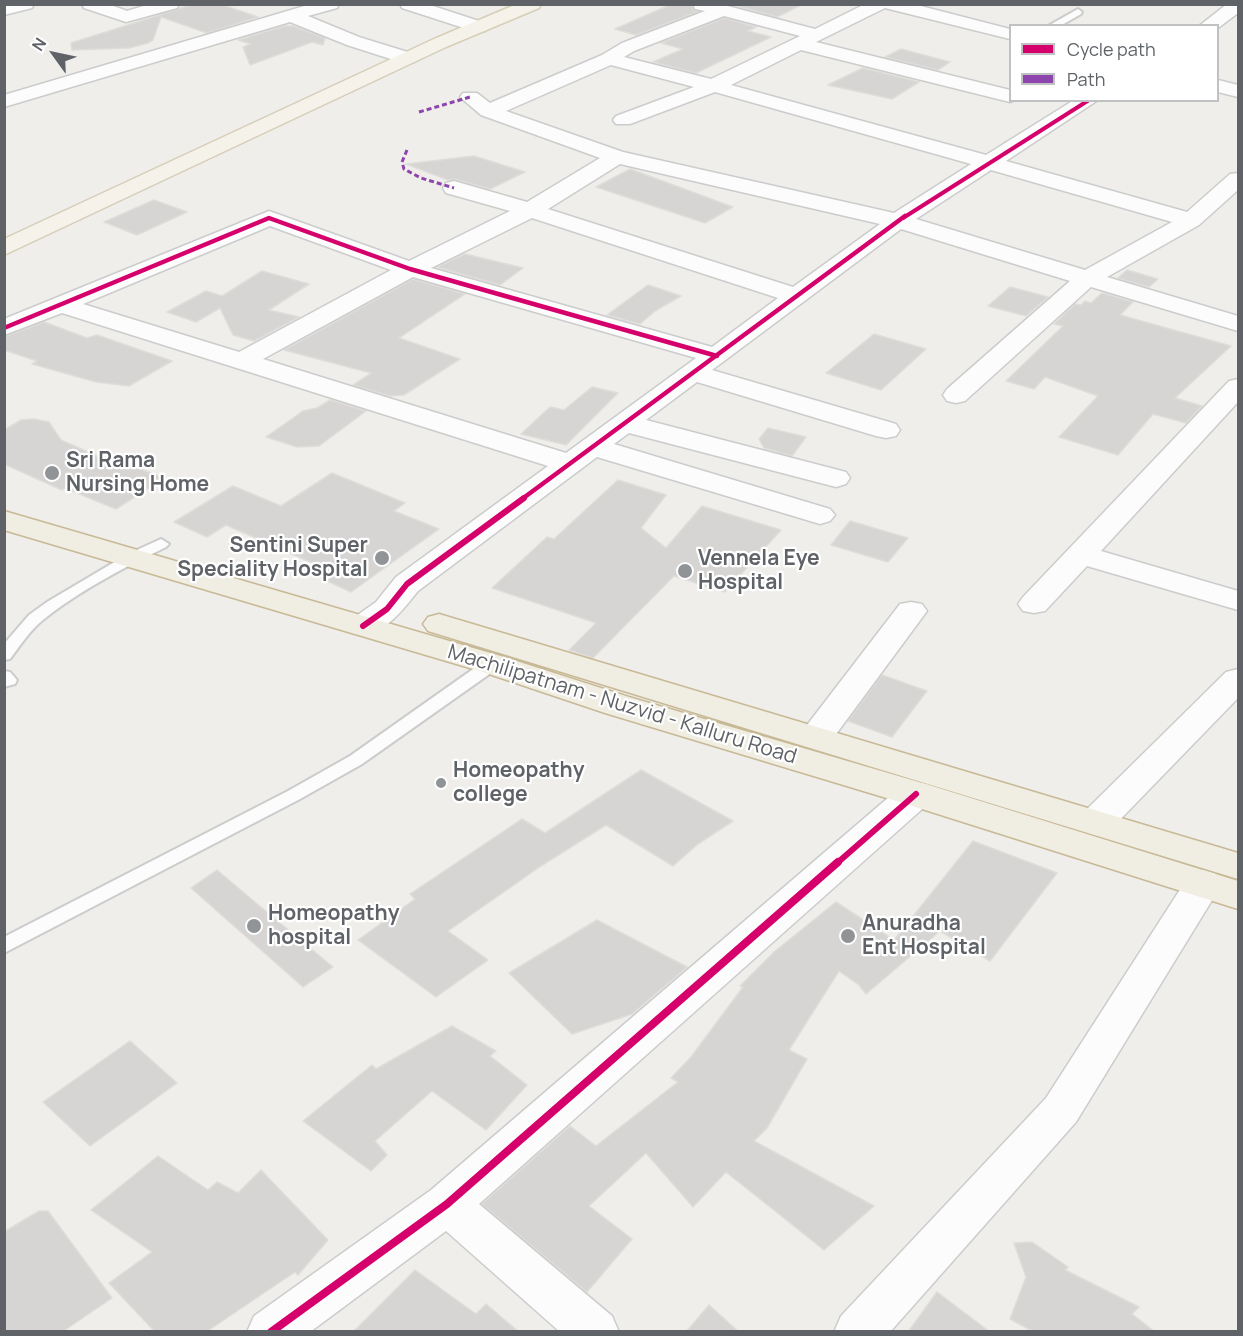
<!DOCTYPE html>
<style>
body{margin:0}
#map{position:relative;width:1243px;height:1336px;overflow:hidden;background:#efeeea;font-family:Manrope,sans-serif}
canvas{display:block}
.frame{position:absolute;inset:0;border:6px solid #5f6368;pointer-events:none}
.legend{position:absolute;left:1009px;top:24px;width:210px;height:78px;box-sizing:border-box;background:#fff;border:2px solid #bfc1c3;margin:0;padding:8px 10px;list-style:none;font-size:18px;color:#5f6368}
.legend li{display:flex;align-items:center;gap:12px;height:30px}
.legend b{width:30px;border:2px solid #bfc1c3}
.north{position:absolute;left:24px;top:24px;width:60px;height:60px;-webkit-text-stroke:4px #fff;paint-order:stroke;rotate:303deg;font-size:16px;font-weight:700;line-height:24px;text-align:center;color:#5f6368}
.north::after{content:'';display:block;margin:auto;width:21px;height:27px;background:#5f6368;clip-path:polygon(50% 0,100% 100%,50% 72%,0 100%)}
</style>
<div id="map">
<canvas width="1243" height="1336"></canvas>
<div class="frame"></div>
<ul class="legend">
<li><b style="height:8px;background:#d6006c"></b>Cycle path</li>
<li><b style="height:8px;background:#8e44ad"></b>Path</li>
</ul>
<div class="north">N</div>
</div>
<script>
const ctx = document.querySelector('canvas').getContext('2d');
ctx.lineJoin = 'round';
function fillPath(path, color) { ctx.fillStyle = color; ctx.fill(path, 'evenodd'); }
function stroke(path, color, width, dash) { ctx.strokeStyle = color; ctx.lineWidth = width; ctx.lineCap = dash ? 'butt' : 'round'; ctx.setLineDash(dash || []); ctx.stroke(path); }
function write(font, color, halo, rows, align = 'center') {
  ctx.font = font + ' Manrope,sans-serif'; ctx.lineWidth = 4.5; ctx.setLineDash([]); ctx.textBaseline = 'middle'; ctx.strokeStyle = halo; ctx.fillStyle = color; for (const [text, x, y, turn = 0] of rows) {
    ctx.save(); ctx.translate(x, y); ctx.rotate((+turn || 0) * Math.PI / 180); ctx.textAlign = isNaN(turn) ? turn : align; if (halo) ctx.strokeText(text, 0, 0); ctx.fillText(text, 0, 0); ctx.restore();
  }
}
const building = new Path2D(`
 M194,4H220L258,17L207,33L161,17L153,40L148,43L129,48L72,50L71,43Z
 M672,4H691L693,10L697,12L636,35L615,29Z
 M731,4H803L777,17Z
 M724,18L756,27L748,31L771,37L696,73L653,62L683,49L661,43Z
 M284,26H293L325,38L323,45L312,42L250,65L243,47L251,44L238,40Z
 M901,49L950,62L938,70L885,57Z
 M863,68L919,82L892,99L828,85Z
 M474,156L525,172L490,189L455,179L448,180L406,164Z
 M630,169L733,207L705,223L596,187Z
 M154,200L187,212L137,235L104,222Z
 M465,254L523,268L500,285L437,267Z
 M1127,270L1158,279L1149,287L1118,278Z
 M262,271L309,284L269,310L299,317L254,341L233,335L220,308L196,322L167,312L206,291L222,296Z
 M413,279L465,294L399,338L460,359L404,395L390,396L353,385L371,373L284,350Z
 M648,285L681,296L655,311L640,324L607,315Z
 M1010,287L1048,297L1026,316L988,306Z
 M1102,293L1133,302L1120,315L1231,346L1175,398L1202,406L1186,423L1153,414L1118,455L1059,437L1098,396L1045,377L1034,389L1006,381L1063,326L1054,324L1075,304L1081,305L1085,301L1091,303Z
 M44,322L87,338L97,335L172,361L129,386L96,382L32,364L37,361L4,350V337Z
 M874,334L926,349L881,390L826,373Z
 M592,387L618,393L566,445L521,434L550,407L564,410Z
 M330,400L366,411L319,446L297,447L266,437L303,411L317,408Z
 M34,419L49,422L61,440L124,468L130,465L164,478L116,509L65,488L62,490L4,464V430L21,420Z
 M768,428L806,437L792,456L764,448L759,439Z
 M332,473L405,503L394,511L439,529L351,592L325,580L335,573L226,525L207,537L174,522L233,486L281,506Z
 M618,480L666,495L641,528L666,548L702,506L781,530L725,592L674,576L593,658L569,650L596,623L492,588L547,537L554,539Z
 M850,521L908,538L888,562L831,545Z
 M882,675L927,691L892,737L848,721Z
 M641,770L733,821L698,844L673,866L606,825L541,866L448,931L488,960L436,997L358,940L415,899L410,894L522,819L545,833Z
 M973,841L1057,873L990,961L940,931L866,994L859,985L839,971L789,1050L807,1059L767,1128L754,1141L874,1206L824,1250L726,1172L693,1207L646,1153L589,1206L632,1239L587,1292L482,1204L570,1126L596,1146L678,1082L671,1078L691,1057L743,987L740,986L774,952L836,902L894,940Z
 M217,870L256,903L333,967L303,987L191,888Z
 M597,920L687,967L632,1014L572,1034L509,973Z
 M452,1026L496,1051L490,1056L527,1085L486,1130L432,1091L375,1141L387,1155L371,1171L303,1121L372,1065L376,1069Z
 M130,1041L177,1083L90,1146L43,1102Z
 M158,1156L208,1190L217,1182L238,1193L261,1170L328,1240L298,1275L295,1272L206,1332H155L109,1283L152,1252L91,1210Z
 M39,1211H48L112,1298L62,1332H4V1232Z
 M1032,1242L1068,1267L1065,1270L1139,1307L1132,1314L1155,1332H1034L1010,1319L1026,1277L1014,1243Z
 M415,1270L476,1314L486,1304L519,1332H353Z
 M937,1292L990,1332H908Z
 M709,1305L739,1332H686Z`);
fillPath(building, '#d6d5d3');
stroke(building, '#deddd9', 1.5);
const lane = new Path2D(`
 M1078,9L1082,12L1081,14L1060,26H1048Z
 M161,539L169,544L166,547C127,566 77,592 43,620C30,630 20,646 10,659L4,660V644L29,615L47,602L128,554Z
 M492,659L500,664L498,668L362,764L300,799L4,953V937L288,791L350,756L486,660Z
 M4,671L10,672L17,680L15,684L4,687Z`);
const street = new Path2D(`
 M4,4H34L32,8L4,15Z
 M82,4H108L127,11L150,4H179L177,8L126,22L84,8Z
 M311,4H339L337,8L308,16L359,37L414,54L416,58L414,62H400L347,45L290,22L4,107V95Z
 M400,4H427L485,23L488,27L485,31H473L402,8Z
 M693,4H720L815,29L865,4H913L1010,29V39L885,8L816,42L1010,90V100H1015L1010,102L801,50L731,85L986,155L1074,100H1098L1006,161L1187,212L1230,174L1238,173V190L1199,225L1107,277L1238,316V331L1091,287L965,401L956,403L947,401L943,395L947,389L1070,281L901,229L712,370L896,424L900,430L896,436L886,438L876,436L697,382L646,420L846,472L850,478L846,484L836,487L629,433L614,444L830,509L835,515L830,521L820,524L810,521L597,457L418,591C401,612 381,640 352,633L347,626L352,619L376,602L396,577L548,466L62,313L4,335V319L269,211L409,261L510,211L446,193L443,188L446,183L454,181L527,202L600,158L481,115L460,97L463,93H477L490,103L602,55L622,43L705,11L695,9ZM724,16L800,36L711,79L624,57L634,51ZM611,65L694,87L616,116L613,120L616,124H630L715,92L971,164L894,213L623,152L506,111ZM620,164L880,224L793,287L548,209ZM991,170L1172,222L1085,270L916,219ZM532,218L778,298L712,347L431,268ZM270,226L391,270L239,352L83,304ZM413,277L696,358L566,453L263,359Z
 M1227,4H1238V13L1218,28V26H1199Z
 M1218,80L1238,85V97L1218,92Z
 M1238,379V402L1101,551L1238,591V610L1087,566L1045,611L1034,613L1023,611L1018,604L1023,597L1229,381Z
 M911,602L922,604L927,611L828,745L816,748L804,745L799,737L804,729L900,604Z
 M1238,669V698L1110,830L1097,833L1084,830L1079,821L1084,812L1226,672Z
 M916,782L929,785L934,794L929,803L479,1204L612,1316L619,1332H560L446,1231L310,1332H247L254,1316L431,1190L903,785Z
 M1203,870L1216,874L1222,884L1076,1122L890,1332H834L841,1316L1046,1098L1190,874Z`);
const primary = new Path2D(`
 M517,4H541L539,8L446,47L4,255V239L434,39Z`);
const highway = new Path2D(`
 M4,511L504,657L629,697L929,785L1238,881V909L903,803L605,713L480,671L4,530Z
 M439,614L1238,853V879L428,631L423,624L428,617Z`);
stroke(lane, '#cbcccc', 4);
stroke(street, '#cbcccc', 3);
stroke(primary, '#d7ceb8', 3);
stroke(highway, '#c8b996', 3);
fillPath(lane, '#fdfcfc');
fillPath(street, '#fdfcfc');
fillPath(primary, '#f4f2e9');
fillPath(highway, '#f0ede3');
stroke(new Path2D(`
 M419,112L470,97
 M407,150L402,162L404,169L421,178L454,188`), '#8e44ad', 3, [5, 3]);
stroke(new Path2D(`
 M903,218L1089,100`), '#d6006c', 4);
stroke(new Path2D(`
 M4,328L269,218L410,269L717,356
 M522,499L905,216`), '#d6006c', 4.5);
stroke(new Path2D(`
 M363,626L387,609L407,584L524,498
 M836,864L916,794`), '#d6006c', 6);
stroke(new Path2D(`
 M271,1332L447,1204L838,862`), '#d6006c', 8);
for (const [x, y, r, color] of [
 [52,473,8,"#919496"],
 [382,558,8,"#919496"],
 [685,571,8,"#919496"],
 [441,783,6,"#919496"],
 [254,926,8,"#919496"],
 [848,936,8,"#919496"]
]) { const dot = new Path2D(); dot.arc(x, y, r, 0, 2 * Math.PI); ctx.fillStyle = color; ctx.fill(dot); stroke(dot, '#fff', 2); }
write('bold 21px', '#5f6368', '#fff', [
 ["Sri Rama",66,461],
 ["Nursing Home",66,485],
 ["Sentini Super",368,546,"right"],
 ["Speciality Hospital",368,570,"right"],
 ["Vennela Eye",698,559],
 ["Hospital",698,583],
 ["Homeopathy",453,771],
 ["college",453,795],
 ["Homeopathy",268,914],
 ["hospital",268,938],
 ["Anuradha",862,924],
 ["Ent Hospital",862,948]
], 'left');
write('21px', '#5f6368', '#fff', [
 ["Machilipatnam - Nuzvid - Kalluru Road",622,705,17]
]);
</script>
